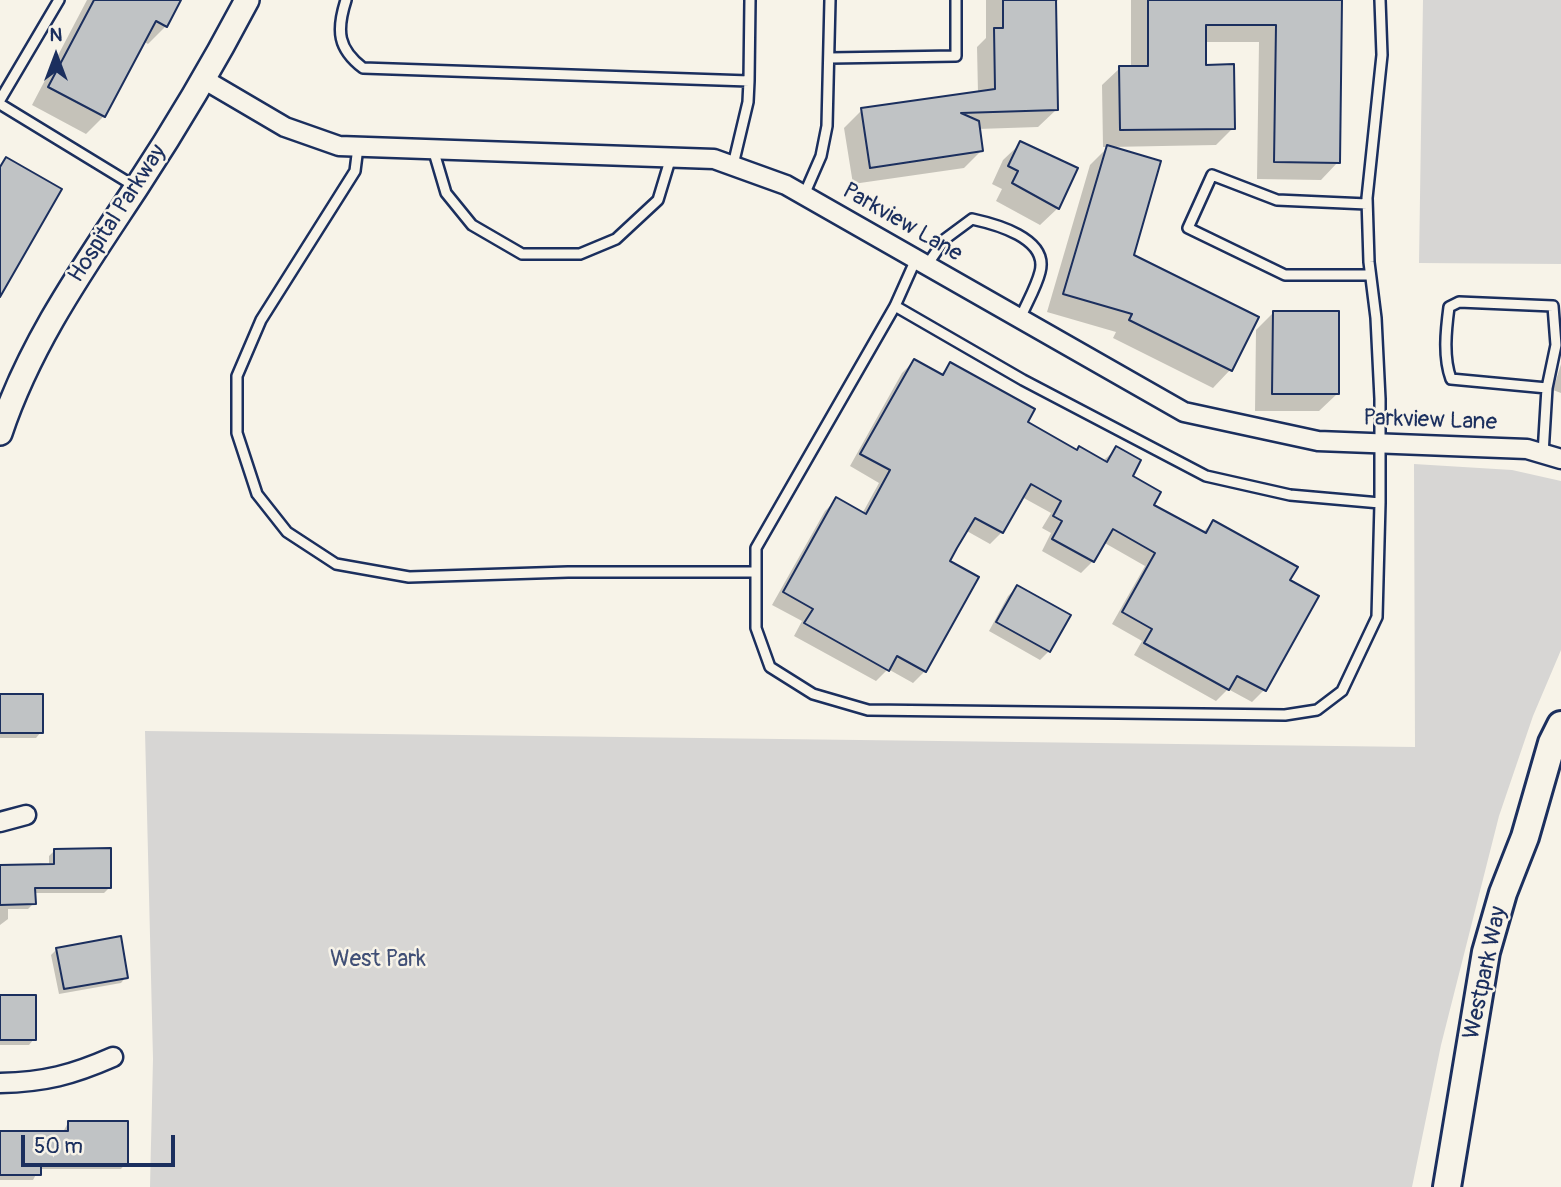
<!DOCTYPE html>
<style>
body{margin:0}
#map{position:relative;width:1561px;height:1187px;overflow:hidden;background:#f7f3e8;font-family:Pangolin,sans-serif}
canvas{display:block}
.north{position:absolute;left:21px;top:21px;width:70px;height:70px;-webkit-text-stroke:5px #f7f3e8;paint-order:stroke;rotate:0deg;font-size:19px;font-weight:700;line-height:28px;text-align:center;color:#1b2f5e}
.north::after{content:'';display:block;margin:auto;width:24px;height:32px;background:#1b2f5e;clip-path:polygon(50% 0,100% 100%,50% 72%,0 100%)}
.scale{position:absolute;left:21px;top:1135px;width:154px;height:32px;box-sizing:border-box;border:4px solid #1b2f5e;border-top:0;padding-left:9px;font-size:21px;line-height:24px;white-space:nowrap;color:#1b2f5e;-webkit-text-stroke:5px #f7f3e8;paint-order:stroke}
</style>
<div id="map">
<canvas width="1561" height="1187"></canvas>
<div class="north">N</div>
<div class="scale">50 m</div>
</div>
<script>
const ctx = document.querySelector('canvas').getContext('2d');
ctx.lineJoin = 'round';
function fillPath(path, color) { ctx.fillStyle = color; ctx.fill(path, 'evenodd'); }
function stroke(path, color, width, dash) { ctx.strokeStyle = color; ctx.lineWidth = width; ctx.lineCap = dash ? 'butt' : 'round'; ctx.setLineDash(dash || []); ctx.stroke(path); }
function write(font, color, halo, rows, align = 'center') {
  ctx.font = font + ' Pangolin,sans-serif'; ctx.lineWidth = 5; ctx.setLineDash([]); ctx.textBaseline = 'middle'; ctx.strokeStyle = halo; ctx.fillStyle = color; for (const [text, x, y, turn = 0] of rows) {
    ctx.save(); ctx.translate(x, y); ctx.rotate((+turn || 0) * Math.PI / 180); ctx.textAlign = isNaN(turn) ? turn : align; if (halo) ctx.strokeText(text, 0, 0); ctx.fillText(text, 0, 0); ctx.restore();
  }
}
fillPath(new Path2D(`
 M1423,0H1561V264L1419,263Z
 M1414,464L1512,470L1561,481V650L1533,716L1499,816L1441,1045L1412,1187H150L153,1059L145,731L1415,747Z`), '#d7d6d4');
fillPath(new Path2D(`
 M87,0H179L166,26L148,44L143,41L104,116L86,134L32,105Z
 M986,0H1058L1054,6L1056,110L1038,127L978,129L981,151L964,168L853,184L844,128L862,110L978,93L977,47L986,38Z
 M1131,0H1340L1338,162L1321,180L1257,179L1259,42H1205V66L1233,128L1216,145L1109,147L1132,256L1257,317L1230,370L1213,388L1113,338L1116,332L1047,312L1090,165L1108,147H1103L1102,85L1120,68H1131Z
 M1021,143L1058,208L1040,225L996,201L1002,189L992,184L1003,160Z
 M1274,312L1337,394L1319,411H1255L1256,330Z
 M914,361L940,375L951,364L1026,423L1077,451L1104,460L1116,449L1130,477L1151,505L1202,533L1213,522L1288,581L1317,597L1264,690L1252,702L1228,689L1216,701L1134,655L1142,641L1112,624L1145,566L1103,542L1093,561L1081,573L1042,551L1051,533L1042,528L1051,513L1022,497L1002,532L990,544L965,530L948,562L925,671L913,683L888,669L876,681L794,636L802,621L772,605L825,511L836,500L862,514L879,483L850,466L902,373Z
 M1561,364V393L1553,390Z
 M1017,587L1049,651L1040,660L989,631L1008,596Z
 M0,696L41,732L36,738H0Z
 M55,850L110,887L104,893H34V903L28,909H8V919L0,925V866H49V856Z
 M57,949L126,977L121,983L59,994L51,955Z
 M0,996L34,1039L29,1045H0Z
 M68,1123L126,1163L121,1169H39L33,1180H0V1132H63Z`), '#0003');
const building = new Path2D(`
 M94,0H181L167,27L156,21L105,117L48,87Z
 M1003,0H1056L1058,110L961,113L979,121L983,151L870,168L861,108L995,89L994,28H1003Z
 M1148,0H1342L1340,163L1274,162L1276,25H1206V65L1234,64L1235,129L1120,130L1119,66H1148Z
 M1020,141L1078,168L1059,209L1012,183L1018,171L1008,166Z
 M1107,145L1161,161L1134,255L1259,317L1232,371L1129,320L1132,314L1063,294Z
 M6,157L62,189L0,297V167Z
 M1273,311H1339V394H1272Z
 M914,359L943,375L950,362L1035,409L1028,422L1077,450L1079,446L1107,462L1116,446L1141,460L1133,476L1161,492L1154,505L1206,533L1213,520L1298,567L1290,580L1319,596L1266,691L1237,676L1229,690L1144,643L1152,629L1122,612L1155,553L1113,529L1094,562L1052,539L1062,521L1053,516L1061,501L1031,484L1003,533L975,518L957,548L950,561L979,577L926,672L897,656L889,671L804,623L813,609L783,592L836,497L866,514L890,470L860,454Z
 M1017,585L1071,615L1050,652L996,622Z
 M0,694H43V733H0Z
 M111,848V888H35L36,904L0,905V865L54,864V849Z
 M121,936L128,978L64,989L56,948Z
 M0,995H36V1040H0Z
 M68,1121H128V1164H41V1175H0V1131H68Z`);
fillPath(building, '#c0c3c5');
stroke(building, '#1b2f5e', 2);
const service = new Path2D(`
 M346,0C336,31 338,49 363,68L749,81L750,0
 M830,58L956,56V0
 M0,100L59,0
 M0,104L136,187
 M358,147L355,171L261,320L237,376V433L257,494L287,532L336,564L409,577L568,572H756
 M433,149L446,193L472,225L522,254H580L616,239L658,200L671,157
 M733,165L748,102L749,81
 M804,195L821,156L827,126L830,0
 M1367,204L1277,200L1212,175L1188,228L1285,275H1370
 M927,265L945,239L972,219C995,224 1049,238 1040,272C1036,288 1026,304 1020,319
 M895,306L1023,380L1206,476L1290,495L1380,503L1377,617L1342,691L1317,710L1285,715L868,710L813,694L770,667L756,628V548L895,306L916,259
 M1543,454L1547,388L1556,345L1553,306L1459,302L1449,307C1446,330 1443,357 1451,379L1547,388
 M1380,503V399L1376,318L1369,262L1367,198L1382,55L1380,0`);
const minor = new Path2D(`
 M205,80L285,127L339,146L714,159L786,185L1184,412L1318,441L1527,449L1561,459
 M0,822L26,815
 M0,1083C45,1082 72,1075 113,1057`);
const tertiary = new Path2D(`
 M0,433C30,343 84,267 136,188C176,127 213,65 247,0`);
const secondary = new Path2D(`
 M1447,1187L1486,952L1503,893L1525,837L1552,743L1561,725`);
stroke(service, '#1b2f5e', 14);
stroke(minor, '#1b2f5e', 23);
stroke(tertiary, '#1b2f5e', 28);
stroke(secondary, '#1b2f5e', 32);
stroke(service, '#f7f3e8', 9);
stroke(minor, '#f7f3e8', 18);
stroke(tertiary, '#f7f3e8', 23);
stroke(secondary, '#f7f3e8', 26);
write('23px', '#1b2f5e', '#f7f3e8', [
 ["Hospital Parkway",118,214,-57],
 ["Parkview Lane",902,223,30],
 ["Parkview Lane",1430,421,2],
 ["Westpark Way",1486,973,-78]
]);
write('23px', '#415076', '#f7f3e8', [
 ["West Park",378,960]
]);
</script>
